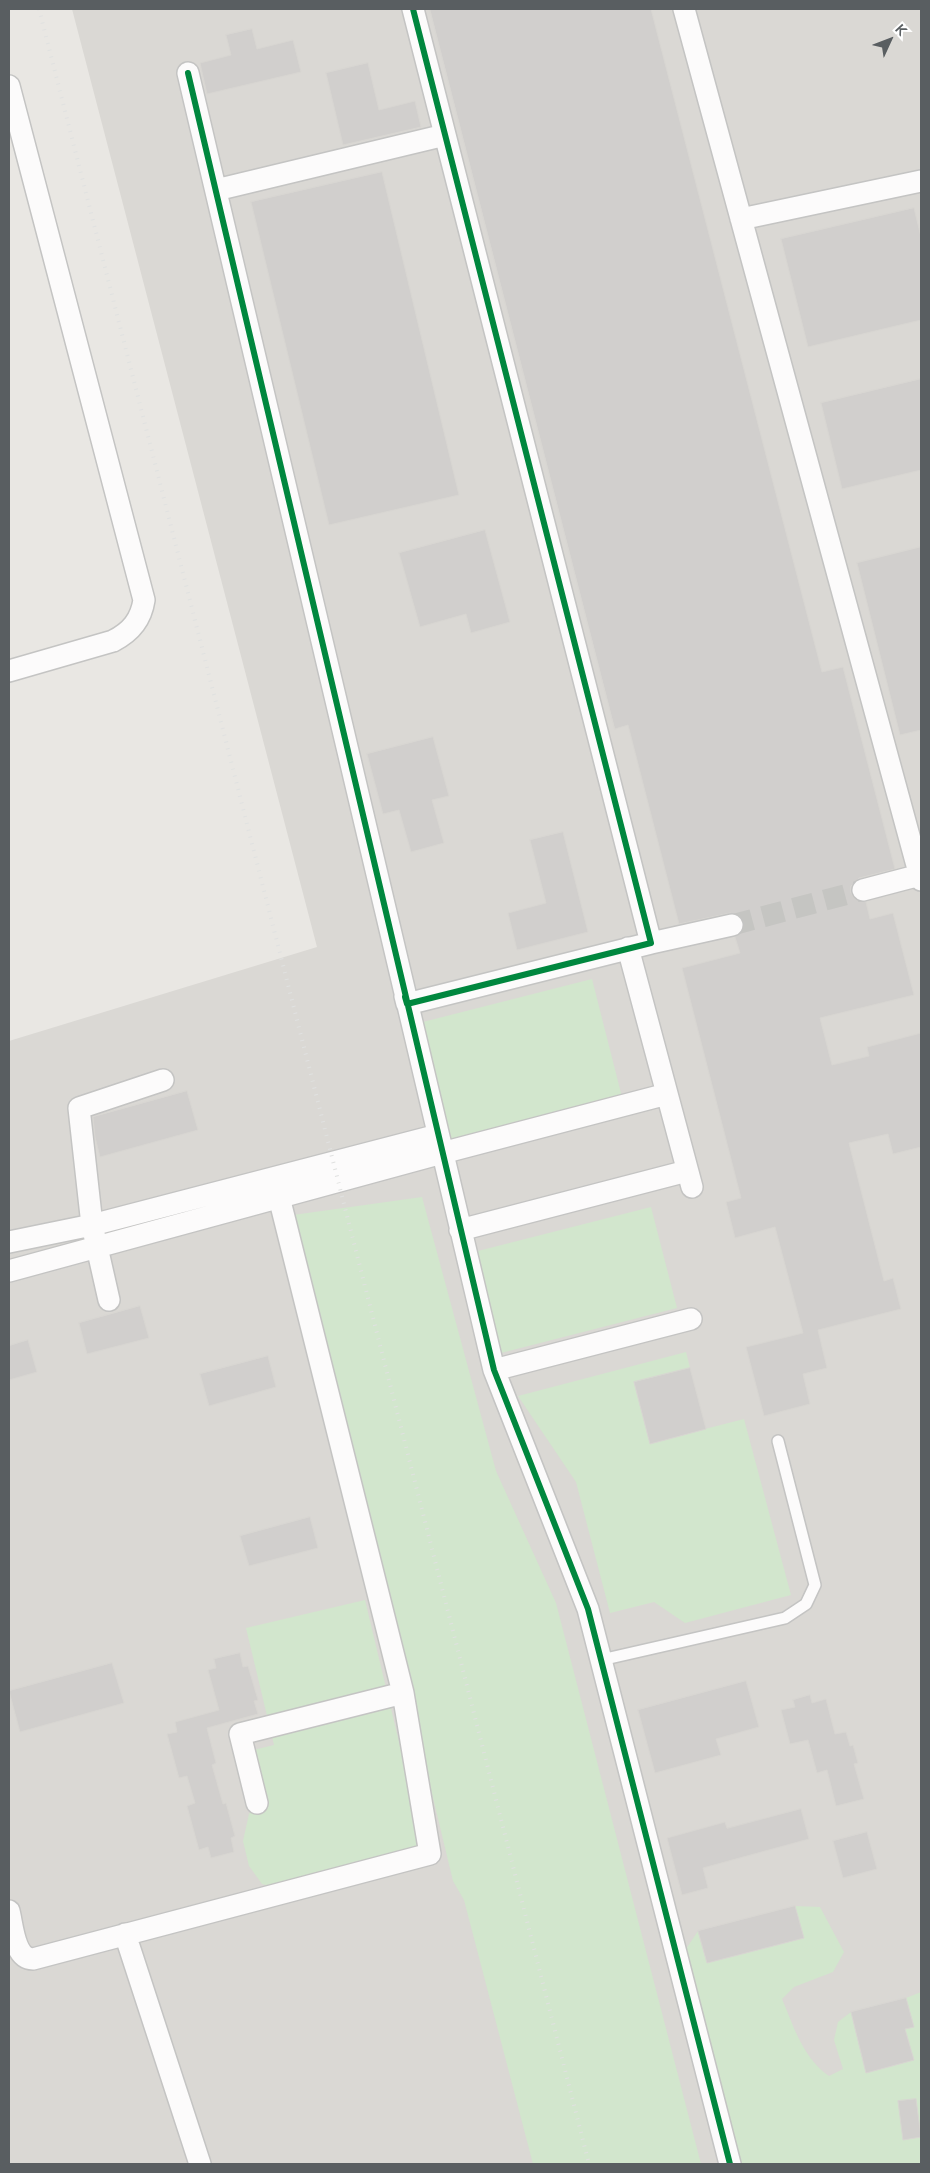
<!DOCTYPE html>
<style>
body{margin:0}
#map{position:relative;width:930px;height:2173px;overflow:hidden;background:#e9e7e3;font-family:Mulish,sans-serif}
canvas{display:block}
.frame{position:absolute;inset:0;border:10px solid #595e61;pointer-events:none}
.north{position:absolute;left:865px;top:15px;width:50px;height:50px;-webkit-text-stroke:4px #fff;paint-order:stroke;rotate:47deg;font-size:14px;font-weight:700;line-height:20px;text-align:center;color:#595e61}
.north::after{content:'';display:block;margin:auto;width:18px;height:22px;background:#595e61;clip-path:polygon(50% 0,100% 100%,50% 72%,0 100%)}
</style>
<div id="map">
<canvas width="930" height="2173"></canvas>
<div class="frame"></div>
<div class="north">K</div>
</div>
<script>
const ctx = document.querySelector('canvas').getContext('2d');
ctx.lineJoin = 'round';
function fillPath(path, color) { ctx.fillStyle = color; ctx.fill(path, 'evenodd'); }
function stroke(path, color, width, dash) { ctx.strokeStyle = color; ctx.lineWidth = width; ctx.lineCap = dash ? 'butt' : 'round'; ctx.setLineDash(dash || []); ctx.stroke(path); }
fillPath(new Path2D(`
 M72,9H921V2164H9V1041L317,947Z`), '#dad8d4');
fillPath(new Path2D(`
 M592,979L623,1101L447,1146L415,1024Z
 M422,1197L496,1471L556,1603L701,2164H533L464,1900L453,1881L293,1215Z
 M651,1207L677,1308L501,1353L474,1252Z
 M686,1352L690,1368L634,1383L650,1443L744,1419L791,1595L685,1623L654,1602L610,1613L576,1482L518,1396Z
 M365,1600L426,1855L282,1889L262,1884L249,1866L243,1841L249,1814L260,1799L249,1751L274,1745L246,1628Z
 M795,1906L820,1907L844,1952L833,1972L794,1987L782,1999C794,2027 803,2058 829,2076L843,2069L834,2040L838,2022L851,2012L866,2073L913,2060L905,2029L914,2027L906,1998L921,1992V2164H739L684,1952L698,1931L707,1963L803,1938Z`), '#d2e6cd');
const building = new Path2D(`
 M430,9H651L822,672L843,667L895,869L859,878L851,886V893L855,899L866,902L870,919L893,913L914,995L820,1018L832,1065L869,1056L867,1047L921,1033V1147L893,1154L888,1134L849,1143L884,1281L893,1278L901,1309L818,1330L827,1368L803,1374L810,1404L764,1416L746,1347L803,1333L775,1227L735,1238L726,1202L741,1198L682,968L740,953L735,937L744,929V922L741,916L730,913L679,924L628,725L615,729Z
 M252,29L257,49L293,40L301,72L207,94L200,63L231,55L226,35Z
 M368,63L379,110L415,101L421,127L343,145L326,73Z
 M382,172L459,495L329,525L251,202Z
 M914,208L921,237V320L808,347L781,239Z
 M921,379V470L842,489L821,403Z
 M485,530L510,622L471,633L466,614L420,627L399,553Z
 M921,547V730L900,735L857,563Z
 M433,737L449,796L432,800L444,843L411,852L399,810L383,814L367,754Z
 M563,832L588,932L517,950L508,913L546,903L530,840Z
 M187,1091L198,1130L100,1157L95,1137L93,1117Z
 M140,1306L149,1338L87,1354L79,1323Z
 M28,1340L37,1372L9,1380V1346Z
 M268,1356L276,1387L209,1406L200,1374Z
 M690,1368L706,1429L650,1444L634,1382Z
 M310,1517L318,1548L249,1566L240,1536Z
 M240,1653L243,1667L248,1666L258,1700L254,1701L258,1714L207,1728L216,1763L212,1765L223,1804L226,1803L235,1836L231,1838L234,1852L211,1858L208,1847L199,1850L187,1806L195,1803L187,1776L179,1778L167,1734L177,1732L175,1722L219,1710L208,1670L216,1668L214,1659Z
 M112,1663L124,1703L20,1732L9,1691Z
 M746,1681L759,1727L716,1739L721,1755L655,1773L638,1710Z
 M810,1695L812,1703L826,1699L835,1734L846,1732L850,1746L853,1745L858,1763L854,1764L864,1799L836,1806L827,1770L817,1773L808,1740L790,1744L781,1710L795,1707L793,1700Z
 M801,1809L809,1839L703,1868L708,1888L682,1895L667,1838L725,1822L727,1828Z
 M867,1832L877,1869L843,1878L833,1841Z
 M795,1906L804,1938L707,1963L698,1931Z
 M906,1998L914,2027L905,2029L914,2060L866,2073L851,2012Z
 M916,2099L921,2137L903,2140L898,2101Z`);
fillPath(building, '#d1cfcd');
stroke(building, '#d8d6d2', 1);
stroke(new Path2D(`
 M732,925L863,890`), '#c5c5c2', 21, [21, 11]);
const service = new Path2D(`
 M601,1660L785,1618L806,1604L815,1585L778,1441`);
const minor = new Path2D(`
 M684,9L921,880
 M188,73L494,1370L588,1609L730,2164
 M9,86L144,600C141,620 131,632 113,641L9,671
 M216,190L445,135
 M741,219L921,181
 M863,890L920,875
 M651,943L732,925
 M628,948L692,1187
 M405,996L407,1004L651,943L413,9
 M460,1230L687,1171
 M9,1242L92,1225L438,1135
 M9,1271L442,1153L667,1094
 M109,1300L92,1225L79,1108L163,1080
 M494,1370L691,1319
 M257,1803L240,1734L403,1693
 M9,1911C13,1926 14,1959 33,1959L430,1854L403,1693L279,1197
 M125,1934L200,2164`);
stroke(service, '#c4c4c3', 14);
stroke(minor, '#c4c4c3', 24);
stroke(service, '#fcfbfb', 11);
stroke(minor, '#fcfbfb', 21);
stroke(new Path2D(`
 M39,9L589,2164`), '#e0e1e0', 4, [1, 6]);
stroke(new Path2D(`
 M188,73L494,1370L588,1609L730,2164
 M405,997L407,1004L651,943L413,9`), '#00873e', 6);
</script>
